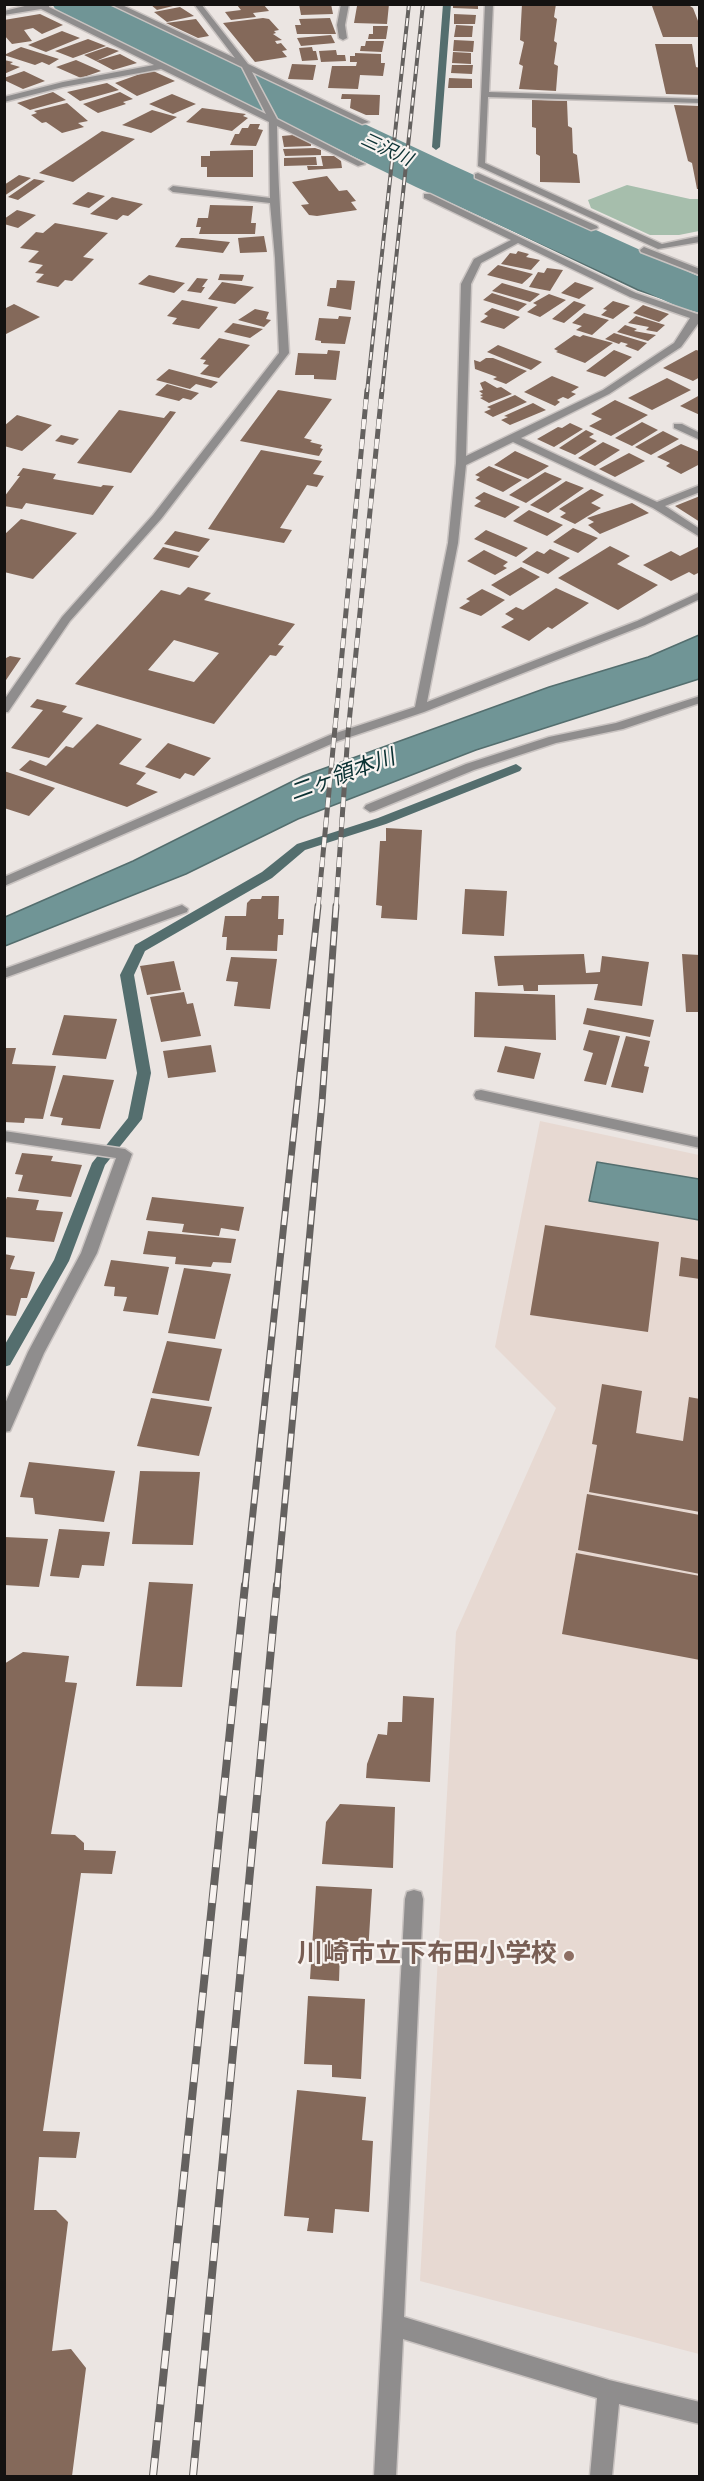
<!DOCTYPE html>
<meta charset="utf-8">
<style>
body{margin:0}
#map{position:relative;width:704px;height:2481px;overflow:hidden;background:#ebe5e2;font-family:"Source Sans 3",sans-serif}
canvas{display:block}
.frame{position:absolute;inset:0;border:6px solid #141211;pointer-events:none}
</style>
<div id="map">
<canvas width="704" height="2481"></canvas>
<div class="frame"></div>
</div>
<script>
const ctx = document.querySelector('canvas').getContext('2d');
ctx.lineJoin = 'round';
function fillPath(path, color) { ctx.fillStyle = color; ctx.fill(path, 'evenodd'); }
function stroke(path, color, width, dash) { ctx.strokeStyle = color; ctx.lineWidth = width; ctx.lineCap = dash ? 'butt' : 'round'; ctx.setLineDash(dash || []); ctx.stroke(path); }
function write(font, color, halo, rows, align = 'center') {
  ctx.font = font + ' "Source Sans 3","Noto Sans JP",sans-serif'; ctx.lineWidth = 4.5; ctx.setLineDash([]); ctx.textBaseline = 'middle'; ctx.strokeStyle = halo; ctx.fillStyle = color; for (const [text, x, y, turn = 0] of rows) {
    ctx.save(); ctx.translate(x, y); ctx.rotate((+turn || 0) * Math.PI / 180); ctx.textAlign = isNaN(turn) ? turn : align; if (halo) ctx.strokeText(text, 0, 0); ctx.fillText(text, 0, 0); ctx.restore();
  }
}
fillPath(new Path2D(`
 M540,1121L699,1155V2354L420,2281L456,1632L556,1408L495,1347Z`), '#e7d9d2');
fillPath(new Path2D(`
 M627,185L690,199H699V231L679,235H650L591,208L588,200Z`), '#a6beac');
const water = new Path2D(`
 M426,159L635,257L699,283V311L638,290L418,185Z
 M699,635V679L476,750L298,819L186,874L5,946V917L133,861L303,776L549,687L648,657Z
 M597,1162L699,1179V1220L589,1201Z`);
fillPath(water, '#709596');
stroke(water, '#546e6e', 1.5);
fillPath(new Path2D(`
 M443,4H451L440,147L436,150L432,147Z
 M516,764L522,768L520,771L386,824L305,850L272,878L145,951L134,975L151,1073L142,1119L105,1165L69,1261L10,1365L4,1367V1346L54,1260L92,1163L128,1118L137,1073L120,975L135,945L262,872L297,844L378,818Z`), '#546e6e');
fillPath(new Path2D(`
 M52,4H109L452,165L700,277V313L681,308L416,187L58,13Z`), '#709596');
fillPath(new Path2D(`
 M150,4H177V5L157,10Z
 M299,4H331L333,14L301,15Z
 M365,4H389L387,24L354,23L357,6Z
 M453,4H478V9L453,8Z
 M522,4H556L554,17L557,19L554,41L557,43L554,64L558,66L556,91L519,89L523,66L519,64L524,42L520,40Z
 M667,4H687L693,8L700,26V37H663L652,6H669Z
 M237,5H264L269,11L253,13L256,17L231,20L225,12L241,10Z
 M180,7L194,16L167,22L154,12Z
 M40,14L63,25L42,34L33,28L24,30L32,41L12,44L4,35V20Z
 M454,14L476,15L475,24H454Z
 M263,18L269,19L279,30L274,31L276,33L273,34L282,40L275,41L277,44L281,43L287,50L282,51L287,57L255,62L223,23Z
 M330,18L336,34H297L295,25H301L299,19Z
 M196,19L209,36L198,38L166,23Z
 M456,25L473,26L472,37H454Z
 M373,26H388L386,39H368L369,34H373Z
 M62,31L80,38L46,52L28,45Z
 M331,35L335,43L301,46L297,38Z
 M88,39L106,46L73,58L55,51Z
 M454,40L474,41L473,52L453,51Z
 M366,41H384L382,52L360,51L361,46H365Z
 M655,44H692L696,67L700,68V95L666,94Z
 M21,47L59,59L49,65L42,62L35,65L4,55Z
 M107,47L119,51L96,61L84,55Z
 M312,47L313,51H316L318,60L302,61L299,48Z
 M336,50L337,55H345L346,61L321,62L319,51Z
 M453,52L471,53V64L452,63Z
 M355,53L381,54V63H385L383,76L360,75L358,89L328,88L332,66H356L357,62H350V56H355Z
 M120,54L137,63L113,70L96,61Z
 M4,60L13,62L10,64L20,67L4,74Z
 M76,60L101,71L81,78L56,67Z
 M292,64L316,65L313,80L288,79Z
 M452,65H473L472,74L451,73Z
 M151,70L175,81L137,96L115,83Z
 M24,71L45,81L23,89L4,80V78Z
 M449,78L472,79V88H448Z
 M107,83L119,90L80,101L67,92Z
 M53,92L66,100L30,110L17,103Z
 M120,92L133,99L123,102L126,104L98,113L83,104Z
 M172,94L196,104L173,114L149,104Z
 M342,94L380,95L379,115H366L350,108L351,99H341Z
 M532,100L567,101L568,126L572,128L573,153L577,155L580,183L540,182V156L536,154V128L532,127Z
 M67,103L88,121L78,123L84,127L62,133L46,122L42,123L31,115L37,113L34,111Z
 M674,105L700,106V189H697L692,163L688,161Z
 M202,108L246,114L243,116L248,118L232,131L186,122Z
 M152,110L177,117L151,133L122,125Z
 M250,124H260L258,129L263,130L256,146L230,145L235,134H239L242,128H248Z
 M102,131L135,139L73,182L39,173Z
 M293,135L311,143V146L284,147L282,136Z
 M315,148L321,150V155L285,156L283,149Z
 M253,150V177H207V167H201V156H210V151Z
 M321,156H334L341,161L342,168L308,170L307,166H323Z
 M316,157L317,165L284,166V158Z
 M19,175L31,178L4,196V185Z
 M327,176L339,191L347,190L356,201L351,202L357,210L317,216L309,215L301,205L309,204L292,182Z
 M34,179L45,181L18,200L8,197Z
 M88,192L105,196L89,208L72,204Z
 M112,197L143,204L128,216L123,215L117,220L90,214Z
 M210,205L253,206L251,223H256L255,234H199L201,227H196L198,218H208Z
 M17,210L36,215L18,228L4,224V219Z
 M55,223L108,233L83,257L94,259L72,281L65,280L58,287L36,282L44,274L35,273L43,265L28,262L39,251L20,248L36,232L43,233Z
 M264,236L267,252L240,253L238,238Z
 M181,238H193L230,242L223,253L175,247Z
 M518,251L529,254L526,257L540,260L531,270L501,264L510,253L516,254Z
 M498,265L533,274L522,284L487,275Z
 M547,268L563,270L550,291L529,287L538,272L544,273Z
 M220,274L244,275L242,281L218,280Z
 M149,275L185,283L174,293L138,284Z
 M197,278L208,279L202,287H205L201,293L187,291Z
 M337,280L355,281L351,310L327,306L330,288H336Z
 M222,282L254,287L235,304L208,299Z
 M575,282L594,288L579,299L561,293Z
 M502,283L540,294L530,302L492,291Z
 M492,293L527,304L518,311L483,300Z
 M549,294L566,300L540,317L527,312L537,305L533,303Z
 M182,300L218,307L199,329L172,324L177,318L167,316Z
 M574,301L586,305L564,323L552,319Z
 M613,301L630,306L613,319L601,315L607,310L603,309Z
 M14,304L40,317L4,335V309Z
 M643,305L669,314L659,322L633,313Z
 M492,308L520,317L504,329L480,322L488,316L484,314Z
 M255,309L269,312L266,319L271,320L264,327L238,320Z
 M584,313L609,320L592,335L576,330L582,326L572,323Z
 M339,316L351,317L345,344L321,343V341L315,340L319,318L338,319Z
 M636,316L665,325L657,332L646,330L649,327L628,323Z
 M233,323L263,329L250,338L224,332Z
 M625,325L637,329L634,331L656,335L648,341L617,332Z
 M614,333L647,343L638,351L625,346L628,344L621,342L619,344L605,339Z
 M574,335L580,337L583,335L613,343L585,363L556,352L558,351L554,349Z
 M219,338L250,345L219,378L200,374L209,365L203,364L206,360L200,359Z
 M498,345L542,362L531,370L487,352Z
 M328,350L340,351L336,380L314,379V375H295L298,353L327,354Z
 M614,350L632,357L605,377L586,371Z
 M696,350L700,351V377L693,381L663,368Z
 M486,358H493L527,371L506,384L493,379L497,377L475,369L474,360L480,362Z
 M169,369L218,382L211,388L196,384L190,389L156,380Z
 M552,376L579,387L571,392L576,394L568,399L563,397L557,400L560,402L555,406L524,392Z
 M667,378L691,390L652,410L628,398Z
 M485,381L497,388L501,387L512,394L489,403L480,398L483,397L480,395L483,394L479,391L483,390L480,383Z
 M167,384L199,393L191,400L183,398L179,401L155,395Z
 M278,390L332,399L304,438L312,440L310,442L322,445L320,448L323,449L319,456L240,441Z
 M515,395L527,402L493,417L484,412L491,409L487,407Z
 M700,395V415L680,406Z
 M615,400L648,415L611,436L589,426L602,419L591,414Z
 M533,403L546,410L510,425L501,420L508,417L504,416Z
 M119,410L164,418L170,411L176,412L131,473L77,463Z
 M17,415L52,425L22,451L4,446V426Z
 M642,422L658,430L632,446L615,438Z
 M570,423L583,429L554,447L537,439L558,427L562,428Z
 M586,430L594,434L589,437L597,441L575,455L559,448Z
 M663,431L679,439L651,455L635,447Z
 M61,435L79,439L73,445L55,441Z
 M603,442L620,450L595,466L578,458Z
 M681,444L700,452V464L681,474L666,466L670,463L657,457Z
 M261,450L322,461L313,474L324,476L317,487L307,485L280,528L292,530L284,543L208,529Z
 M515,451L549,466L528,479L494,465Z
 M629,453L645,461L615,477L599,469Z
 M489,466L522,480L503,492L476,480L480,477L475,475Z
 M23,468L56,474L53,479L101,487L103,485L114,486L93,515L26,503L22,509L4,506V497L20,476H17Z
 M545,472L562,479L526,503L509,495Z
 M566,481L584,488L548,513L530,505Z
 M591,489L604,495L591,503L601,508L575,524L560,517L566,513L559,509Z
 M484,492L520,507L505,518L474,506L481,501L475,498Z
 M700,496V522L675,506Z
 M632,503L649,513L600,534L588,525L594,522L587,518Z
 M529,510L563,525L547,536L513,521Z
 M21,519L77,533L33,579L4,572V535Z
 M573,528L598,538L578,553L553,542Z
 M486,530L528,548L516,557L474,539Z
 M175,531L210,539L199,552L164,544Z
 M610,546L630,556L617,564L658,585L618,610L558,578Z
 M700,546V572L694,575L689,572L671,581L643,565L671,551L680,556Z
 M163,547L199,556L189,568L153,559Z
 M550,549L570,558L548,574L522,562L537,551L544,554Z
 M484,550L508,562L503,566L507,568L495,575L467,561Z
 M521,567L540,577L510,596L491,585Z
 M188,587L211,593L204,600L295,624L278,645L284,646L276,656L270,655L214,724L75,684L161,590L180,595ZM174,640L219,653L194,682L148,670Z
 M556,588L589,603L552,629L548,627L529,641L501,627L514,619L505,614L516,607L523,610Z
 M482,589L505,600L481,616L459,608L470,601L466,599Z
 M10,656L21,658L4,683V659Z
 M37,699L67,706L62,712L83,718L49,758L11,748L43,710L30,707Z
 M97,724L142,739L119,764L146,773L136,784L158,792L127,807L19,770L30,760L46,766L66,746L73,748Z
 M168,743L211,758L194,776L185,773L180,779L145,767Z
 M4,771L55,788L29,816L4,808Z
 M386,828L422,830L417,920L381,918L382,906L376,905L380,841H386Z
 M465,889L507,891L504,936L462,934Z
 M262,896H279L278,919H284L283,935H278L277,951L226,950L227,937H222L225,916H246L247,903L251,899H261Z
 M584,954L586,973L600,972L602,956L649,962L642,1006L594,1000L598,984L538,985V991H524L523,985L498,986L494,956Z
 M682,954L700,955V1012H686Z
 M231,957L277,959L270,1009L234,1006L238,982L226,981Z
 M174,961L181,990L147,995L140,966Z
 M184,992L187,1004L193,1003L201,1036L161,1042L150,997Z
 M475,992L555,995L556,1040L474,1037Z
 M587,1008L654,1020L650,1037L583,1024Z
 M64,1015L117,1019L106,1059L52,1055Z
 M589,1030L620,1036L606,1085L584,1081L593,1053L583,1050Z
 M626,1036L650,1041L644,1066L649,1067L643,1093L611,1087Z
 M211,1045L216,1072L168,1078L163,1051Z
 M505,1046L541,1053L534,1079L497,1072Z
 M4,1048H16L12,1064L56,1066L43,1119L25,1118L24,1123L4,1122Z
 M63,1075L114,1080L100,1129L61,1125L63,1118L50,1116Z
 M22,1153L53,1156L51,1161L82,1165L71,1197L18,1191L23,1175L15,1174Z
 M7,1197L39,1200L36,1210L63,1212L54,1242L4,1237V1205Z
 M152,1197L244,1207L239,1231L221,1228L219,1236L182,1232L184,1224L146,1220Z
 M545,1225L659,1242L648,1332L530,1315Z
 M148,1231L236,1239L231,1263L213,1262L211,1267L175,1264L176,1257L143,1254Z
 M4,1254L15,1256L10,1269L35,1272L27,1298H21L16,1316L4,1315Z
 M681,1257L700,1260V1279L679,1276Z
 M111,1260L169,1267L158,1315L123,1311L127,1297L114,1296L115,1287L104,1286Z
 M184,1268L231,1274L215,1339L168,1333Z
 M167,1341L222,1349L209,1401L152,1393Z
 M602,1384L642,1391L636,1433L683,1441L689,1397L700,1399V1512L589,1492L597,1445L592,1444Z
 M151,1398L212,1407L199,1456L137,1446Z
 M29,1462L115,1471L104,1522L35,1514L33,1498L20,1497Z
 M140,1471L200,1472L193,1545L132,1544Z
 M587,1494L700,1515V1574L578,1550Z
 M59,1529L110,1532L104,1566L82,1565L79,1578L50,1576Z
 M4,1537L48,1539L39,1587L4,1585Z
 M576,1553L700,1576V1660L562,1634Z
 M149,1582L193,1584L182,1687L136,1686Z
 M23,1652L69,1656L65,1682L77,1683L51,1834L75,1835L84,1843V1850L116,1851L112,1874L81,1873L43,2131L80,2132L76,2158L39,2157L34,2210H56L68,2222L52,2351L71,2349L86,2368L72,2476H4V1664Z
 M403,1696L434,1698L430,1782L366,1778L367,1764L378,1734L387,1735L388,1722H402Z
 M340,1804L395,1807L393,1868L322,1864L326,1822Z
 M316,1886L372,1889L368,1953L340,1951L339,1981L310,1979Z
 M308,1996L365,1999L361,2079L332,2077V2065L304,2064Z
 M297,2090L366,2097L362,2140L373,2141L369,2212L335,2209L333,2233L307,2231L309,2218L284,2216Z`), '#84695a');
const minor = new Path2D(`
 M33,4H49V7L266,114L242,67L110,4H120L235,58L194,4H201L248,64L369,122L362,124L252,72L277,119L365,164L358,166L277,126C278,202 285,277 289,353L161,519L70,621L8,712H4V700L62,617L153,515L279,353L275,258L270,203L173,192L169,189L173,186L270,198L269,122L161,69L63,87L4,102V97L63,82L154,65L41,9L4,15V11Z
 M341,4H349L345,25L347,38L343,40L339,38L337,25Z
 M485,4H493L489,92L700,99V103L488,97L485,163L662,244L700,236V242L658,249L478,166Z
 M478,173L597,226L598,228L591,230L475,178V174Z
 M424,194H430L636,293L700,315V321L681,347L609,394L521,438L657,502L700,485V492L665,506L700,529V537L653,508L513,442L466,465L458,543L427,702L637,621L700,592V599L645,625L424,712L338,741L4,886V877L330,735L415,707L448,543L456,463L461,284L474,259L511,240L424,198ZM518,243L630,297L690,318L674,343L603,390L466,456L471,284L481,263Z
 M644,247L700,269V275L641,252L640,250Z
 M674,424H682L700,433V440L674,428Z
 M700,696V703L623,729L556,743L474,770L374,811L370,812L364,808L366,805L466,764L549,737L616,723Z
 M182,905L188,909L187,912L4,978V969Z
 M481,1090L700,1138V1148L476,1099L474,1095L476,1091Z
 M4,1131L125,1149L132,1154L97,1253L44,1353L10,1431L4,1432V1406L28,1352L81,1253L116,1158L4,1141Z
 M414,1890L421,1892L423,1899L404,2317L609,2380L700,2402V2424L619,2404L612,2476H590L597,2398L403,2339L396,2476H374L405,1899L407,1892Z`);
stroke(minor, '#c9c3c1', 3);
fillPath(minor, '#8f8d8d');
const railFar3 = new Path2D(`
 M367,392L409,4
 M382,392L423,4`);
const railFar2 = new Path2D(`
 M318,907L367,390
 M336,907L348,733L382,390`);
const railFar1 = new Path2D(`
 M245,1587L318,906
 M277,1587L322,1102L336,906`);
const rail = new Path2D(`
 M153,2476L245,1585
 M193,2476L277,1585`);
stroke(railFar3, '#64615f', 4);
stroke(railFar2, '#64615f', 5);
stroke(railFar1, '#64615f', 7);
stroke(rail, '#64615f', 8);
stroke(railFar3, '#f8f3f0', 2, [8]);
stroke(railFar2, '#f8f3f0', 4, [10]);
stroke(railFar1, '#f8f3f0', 4.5, [14]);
stroke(rail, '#f8f3f0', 6, [18]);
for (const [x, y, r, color] of [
 [569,1956,6,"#8d6e63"]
]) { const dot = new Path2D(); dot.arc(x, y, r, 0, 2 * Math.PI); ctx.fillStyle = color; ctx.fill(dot); stroke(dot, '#f8f3f0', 2); }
write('italic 18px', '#0a3133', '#f8f3f0', [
 ["三沢川",386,151,25]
]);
write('italic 22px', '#0a3133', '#f8f3f0', [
 ["二ヶ領本川",343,777,-20]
]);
write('bold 26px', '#785e54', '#f8f3f0', [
 ["川崎市立下布田小学校",557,1956]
], 'right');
</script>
